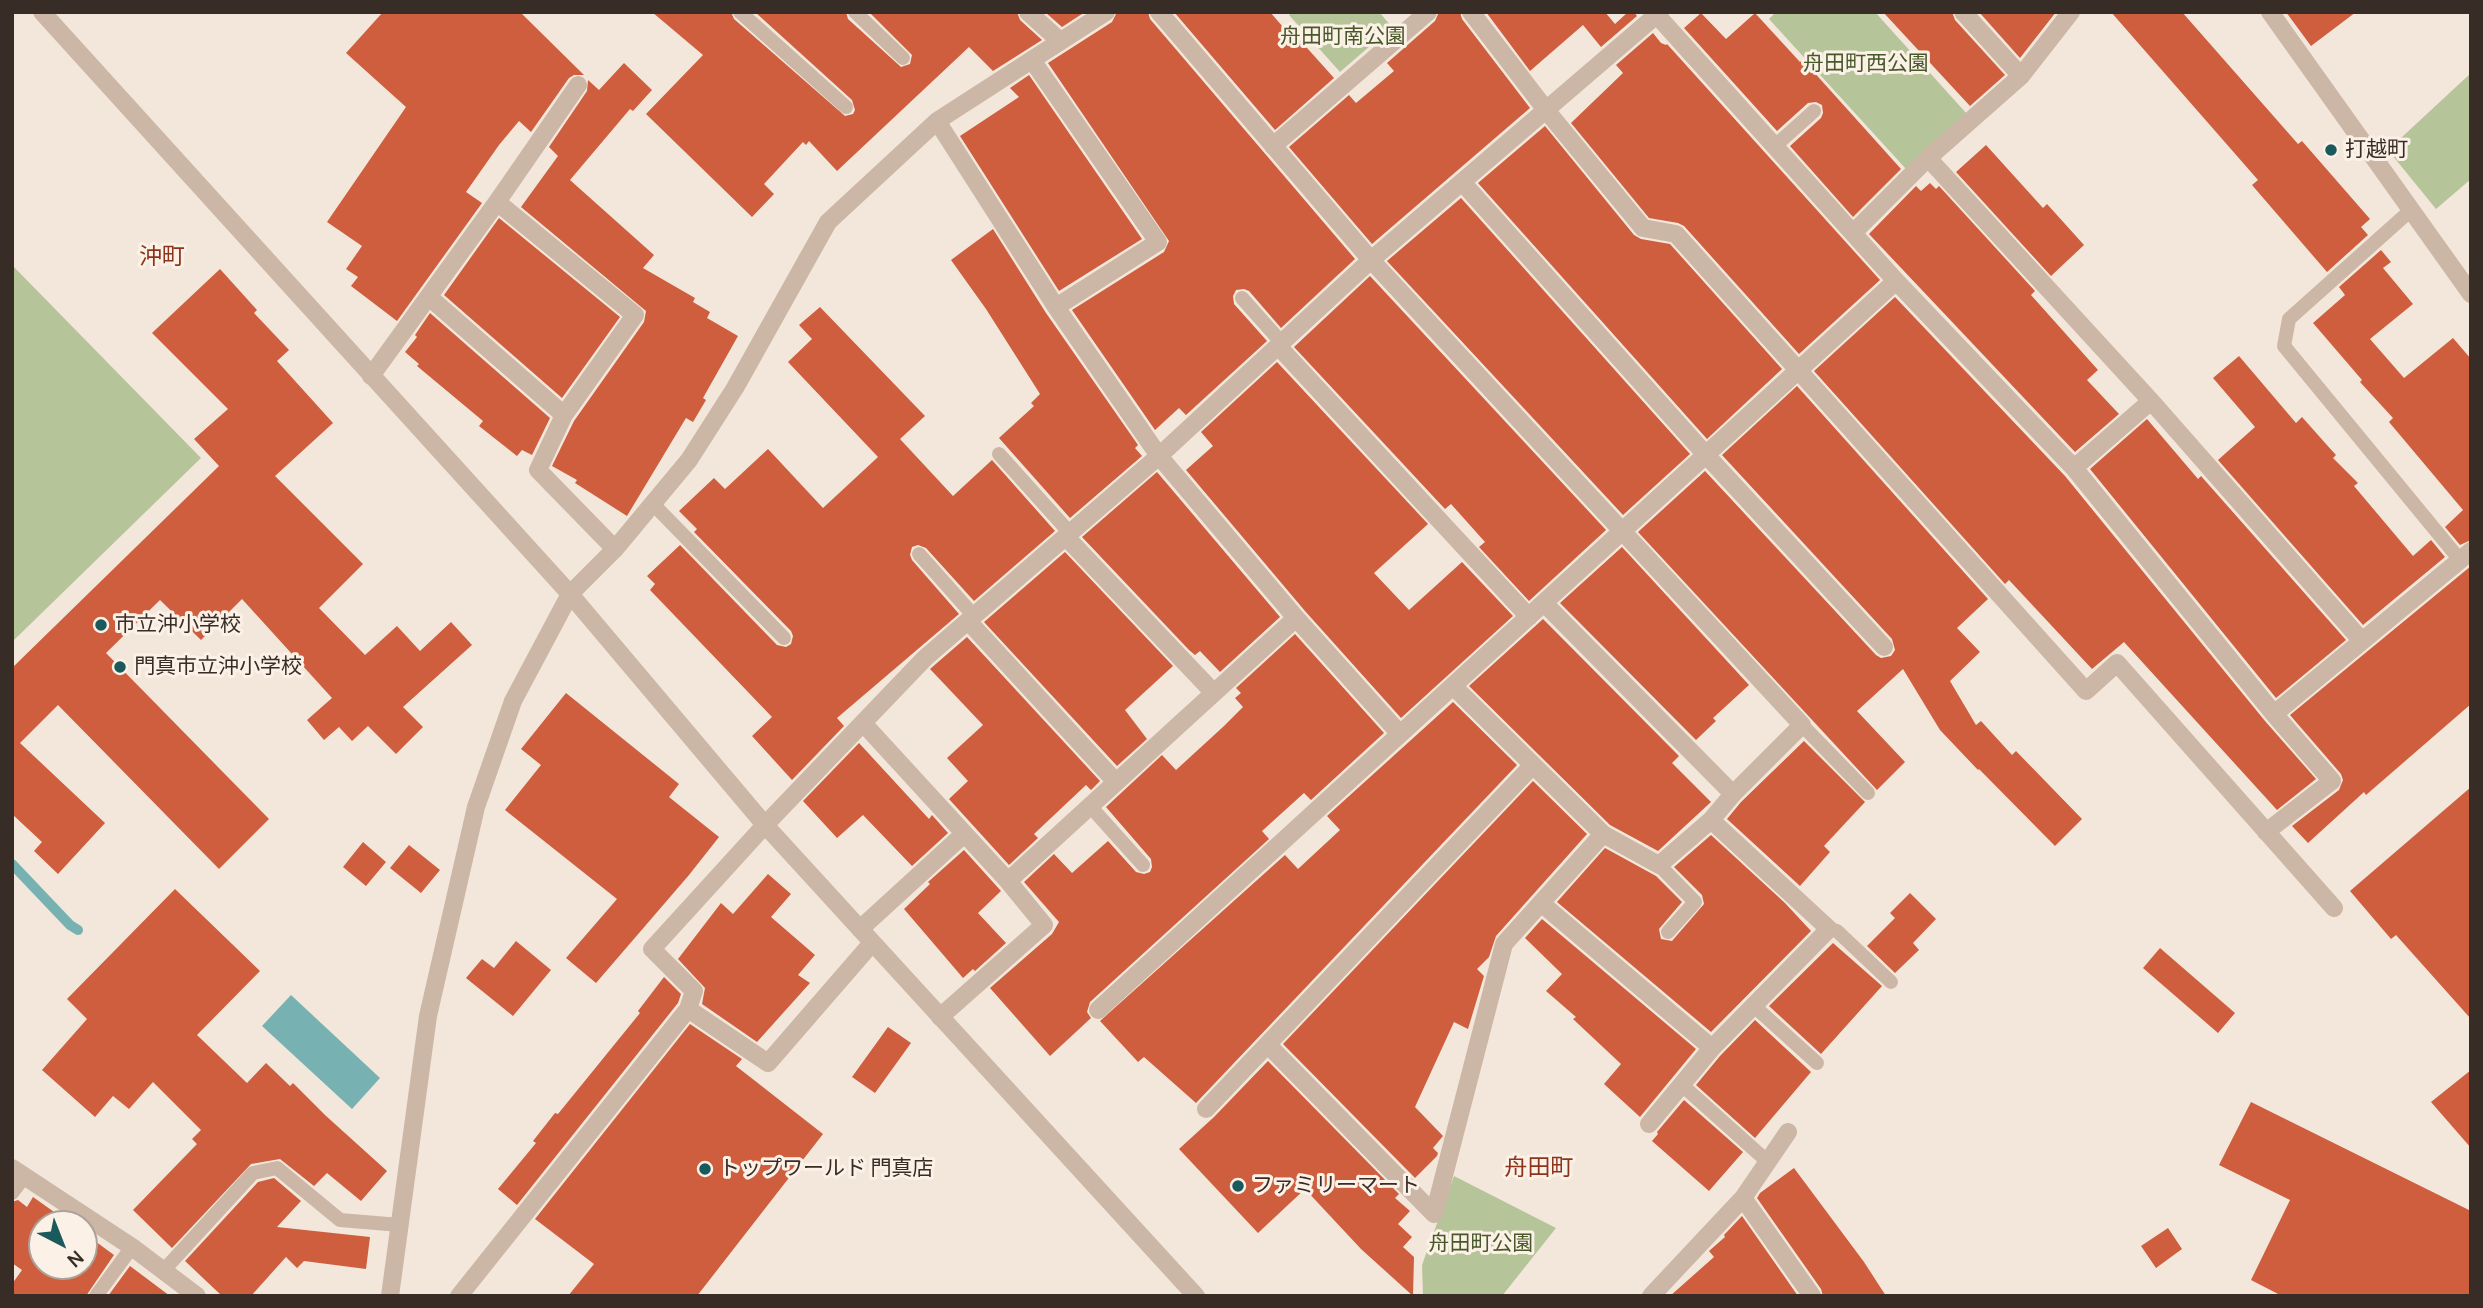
<!DOCTYPE html>
<meta charset="utf-8">
<style>
body{margin:0}
#map{position:relative;width:2483px;height:1308px;overflow:hidden;background:#f3e7db;font-family:Manrope,sans-serif}
canvas{display:block}
.frame{position:absolute;inset:0;border:14px solid #382c27;pointer-events:none}
.north{position:absolute;left:28px;top:1210px;width:70px;height:70px;box-sizing:border-box;background:#fbf1e7;border:2px solid #ada29a;border-radius:50%;rotate:138deg;font-size:19px;font-weight:700;line-height:28px;text-align:center;color:#382c27}
.north::after{content:'';display:block;margin:auto;width:24px;height:32px;background:#1a595c;clip-path:polygon(50% 0,100% 100%,50% 72%,0 100%)}
</style>
<div id="map">
<canvas width="2483" height="1308"></canvas>
<div class="frame"></div>
<div class="north">N</div>
</div>
<script>
const ctx = document.querySelector('canvas').getContext('2d');
ctx.lineJoin = 'round';
function fillPath(path, color) { ctx.fillStyle = color; ctx.fill(path, 'evenodd'); }
function stroke(path, color, width, dash) { ctx.strokeStyle = color; ctx.lineWidth = width; ctx.lineCap = dash ? 'butt' : 'round'; ctx.setLineDash(dash || []); ctx.stroke(path); }
function write(font, color, halo, rows, align = 'center') {
  ctx.font = font + ' Manrope,"Noto Sans JP",sans-serif'; ctx.lineWidth = 6; ctx.setLineDash([]); ctx.textBaseline = 'middle'; ctx.strokeStyle = halo; ctx.fillStyle = color; for (const [text, x, y, turn = 0] of rows) {
    ctx.save(); ctx.translate(x, y); ctx.rotate((+turn || 0) * Math.PI / 180); ctx.textAlign = isNaN(turn) ? turn : align; if (halo) ctx.strokeText(text, 0, 0); ctx.fillText(text, 0, 0); ctx.restore();
  }
}
fillPath(new Path2D(`
 M1292,12H1379L1392,27L1340,72L1289,15Z
 M1776,12H1875L1967,114L1906,169L1769,19Z
 M2471,73V179L2436,209L2388,150Z
 M12,265L201,458L12,642Z
 M1454,1176L1556,1228L1502,1296H1423L1422,1265Z`), '#b6c499');
fillPath(new Path2D(`
 M291,995L380,1078L352,1109L262,1026Z`), '#77b1b2');
stroke(new Path2D(`
 M12,864L70,925L78,930`), '#77b1b2', 10);
fillPath(new Path2D(`
 M383,12H520L584,75H574L569,78L531,132L519,121L499,145L466,192L482,203L397,321L351,286L358,277L346,269L362,246L327,222L406,107L346,53Z
 M652,12H731L734,19L845,116L853,114L855,110L852,100L755,12H846L848,19L901,67L910,64L912,55L869,12H1017L1020,20L1042,40L993,71L969,47L837,171L809,141L806,145L803,142L764,184L774,194L752,217L646,114L703,55Z
 M1045,12H1085L1062,27Z
 M1117,12H1148L1150,19L1355,259L1281,328L1249,291L1244,289L1236,290L1233,296L1234,304L1267,341L1186,415L1179,408L1155,430L1072,310L1164,252L1169,241L1048,63L1112,22Z
 M1174,12H1270L1296,42L1299,39L1334,78L1275,130Z
 M1439,12H1460L1462,19L1530,108L1372,244L1289,147L1349,95L1356,103L1394,71L1387,63L1435,21Z
 M1486,12H1605L1615,24L1628,12H1634L1637,16L1601,47L1583,25L1530,71Z
 M1883,12H1952L1955,20L2005,75L1970,106Z
 M1979,12H2056L2020,58Z
 M2111,12H2182L2298,144L2302,141L2370,219L2361,227L2368,235L2327,272L2252,185L2258,180Z
 M2286,12H2356L2311,46Z
 M1701,13L1726,39L1755,13L1800,62L1803,60L1901,169L1853,217L1790,146L1821,118L1823,113L1822,105L1816,102L1808,103L1777,131L1684,28Z
 M1653,33L1661,43L1666,45L1667,44L1880,280L1799,354L1684,226L1678,223L1649,218L1571,123L1623,73L1616,65Z
 M624,63L652,90L633,111L630,109L570,180L654,255L643,268L695,298L693,302L710,312L707,318L738,336L703,398L706,400L693,422L686,418L627,516L575,483L577,480L552,466L574,421L644,322L646,311L521,207L558,156L549,147L587,91L588,80L599,90Z
 M1029,75L1142,239L1059,291L960,136L1019,97L1010,88Z
 M1545,126L1634,235L1641,239L1670,244L1782,369L1707,439L1478,183Z
 M1986,145L2043,208L2047,204L2084,245L2051,276L1956,172Z
 M1930,183L1936,189L1939,186L2035,291L2031,295L2098,370L2087,380L2119,414L2075,452L1869,234L1916,186L1921,191Z
 M1461,198L1690,454L1623,515L1387,261Z
 M499,218L620,317L562,398L444,295Z
 M993,229L1046,313L1138,445L1135,448L1142,456L1070,518L999,438L1034,406L1031,403L1040,394L986,309L951,260Z
 M2381,250L2391,262L2383,268L2413,304L2370,339L2404,378L2453,338L2471,359V540L2460,545L2445,527L2463,510L2389,422L2393,418L2360,382L2362,380L2313,323L2345,295L2339,287Z
 M220,269L257,310L254,313L289,350L277,361L333,423L275,476L363,564L319,608L365,655L397,626L420,651L451,622L472,645L403,707L423,727L396,754L368,726L352,741L339,727L324,740L307,720L332,698L242,599L201,640L160,600L106,653L269,819L219,869L58,705L20,743L105,823L58,874L34,851L42,842L12,814V668L219,466L194,439L228,409L152,333Z
 M1370,276L1606,530L1529,601L1479,547L1485,542L1451,504L1445,509L1294,347Z
 M1895,297L2065,476L2265,721L2316,779L2277,810L2124,642L2092,669L2009,580L2005,584L1814,371Z
 M820,307L925,416L900,439L953,496L992,460L1055,531L974,601L926,548L918,545L912,547L910,555L912,560L959,614L837,718L844,726L792,780L752,736L772,717L650,590L655,584L647,576L680,545L777,645L786,647L791,644L793,636L791,631L694,532L697,529L679,511L714,478L725,489L768,449L823,508L878,457L788,362L812,339L799,325Z
 M430,313L550,418L532,455L522,450L517,456L479,426L483,421L417,366L419,364L405,352L417,337L415,335Z
 M2239,356L2296,423L2302,417L2326,444L2336,455L2333,458L2358,483L2354,486L2413,556L2431,540L2445,557L2363,625L2218,460L2255,427L2213,378Z
 M1277,362L1428,524L1374,573L1409,610L1462,562L1513,616L1401,718L1305,611L1186,470L1213,446L1201,432Z
 M1797,386L1988,599L1957,628L1980,652L1950,681L1976,725L1981,721L2012,755L2016,751L2082,819L2055,846L1979,769L1978,770L1940,730L1903,669L1857,711L1905,762L1877,790L1638,532L1705,471L1876,655L1881,658L1891,656L1895,650L1892,639L1722,455Z
 M2147,419L2198,479L2201,476L2346,640L2276,698L2090,469Z
 M1157,472L1280,617L1220,672L1200,651L1195,655L1189,650L1082,537Z
 M1622,547L1749,685L1713,718L1716,721L1696,740L1560,603Z
 M1065,552L1173,666L1125,710L1147,739L1117,766L984,622Z
 M2471,566V704L2366,795L2364,792L2308,843L2292,826L2339,790L2343,780L2341,774L2290,715Z
 M1543,619L1679,756L1672,763L1711,802L1658,851L1610,825L1469,686Z
 M1295,634L1384,733L1311,800L1304,793L1262,831L1269,839L1090,1002L1087,1012L1091,1018L1050,1056L990,988L1052,934L1059,922L1024,882L1054,854L1072,873L1108,841L1136,872L1144,874L1150,872L1152,867L1151,859L1106,807L1162,755L1176,770L1224,726L1243,707L1235,698L1241,693L1236,688Z
 M967,637L1100,781L1091,790L1086,785L1034,834L1038,838L1009,865L949,799L968,781L947,758L983,725L930,669Z
 M566,693L679,784L669,797L719,837L689,875L596,983L566,958L617,899L505,810L541,765L521,749Z
 M1453,702L1517,765L1196,1103L1144,1057L1138,1062L1100,1021L1285,855L1298,869L1340,830L1327,816Z
 M1804,741L1865,802L1824,846L1830,852L1800,886L1727,819L1741,802Z
 M859,743L929,819L932,815L948,833L912,866L863,815L837,838L803,801Z
 M1533,781L1587,834L1496,936L1489,957L1477,969L1484,976L1468,1029L1454,1022L1415,1107L1443,1136L1433,1148L1438,1153L1437,1156L1415,1178L1283,1044Z
 M2471,787V1019L2396,935L2391,939L2350,891Z
 M1711,835L1785,903L1811,931L1711,1032L1557,902L1605,848L1656,876L1682,902L1659,929L1661,939L1672,941L1704,904L1702,895L1674,867Z
 M363,842L386,862L366,886L343,867Z
 M409,845L440,870L421,893L390,868Z
 M964,850L1001,891L978,913L1006,943L975,971L973,969L963,978L904,909L930,884L928,882Z
 M768,874L791,894L771,917L815,955L798,975L810,983L757,1042L702,1004L705,988L678,959L721,903L733,914Z
 M175,889L260,971L197,1035L247,1083L266,1063L290,1086L293,1083L325,1115L387,1171L361,1201L327,1173L314,1186L280,1159L251,1164L172,1248L133,1210L197,1144L192,1139L201,1130L153,1082L129,1109L113,1096L95,1117L42,1070L87,1019L67,999Z
 M1910,893L1936,919L1913,943L1919,950L1895,973L1867,946L1895,918L1890,913Z
 M1542,919L1696,1049L1640,1117L1604,1084L1621,1064L1573,1019L1576,1017L1546,991L1562,974L1525,938Z
 M516,941L551,970L513,1016L466,978L482,959L494,968Z
 M1833,943L1882,986L1821,1054L1769,1006Z
 M2160,948L2235,1013L2218,1033L2143,968Z
 M664,977L681,994L678,1003L517,1205L498,1189L536,1143L533,1141L555,1113L558,1114L640,1013L638,1011Z
 M1755,1020L1811,1072L1755,1138L1696,1085L1720,1056Z
 M690,1024L742,1059L736,1066L823,1134L697,1296H568L594,1264L535,1219Z
 M888,1027L911,1043L875,1093L852,1077Z
 M1268,1061L1399,1194L1395,1198L1410,1211L1398,1224L1412,1237L1403,1247L1414,1257L1413,1296L1361,1249L1305,1189L1258,1233L1179,1149L1214,1117Z
 M2471,1070V1148L2431,1102Z
 M1684,1100L1743,1152L1709,1191L1652,1141L1658,1134L1657,1132Z
 M2251,1102L2471,1211V1296H2282L2251,1280L2290,1200L2219,1165Z
 M1794,1168L1864,1262L1886,1296H1823L1821,1289L1757,1198L1760,1193Z
 M274,1178L301,1201L277,1227L370,1237L366,1269L304,1261L297,1268L286,1257L251,1296H222L185,1261L258,1182Z
 M33,1197L71,1224H42V1266H84V1233L114,1255L86,1296H12V1284L22,1270L12,1263V1202L18,1200L27,1207Z
 M1742,1216L1798,1296H1670L1714,1257L1709,1251L1725,1237L1724,1235Z
 M2168,1228L2182,1249L2156,1268L2141,1246Z
 M130,1266L170,1296H108Z`), '#ce5e3e');
stroke(new Path2D(`
 M740,12L846,107
 M855,12L903,58
 M1775,146L1814,111
 M2411,210L2289,319L2284,346L2460,560
 M1242,298L1282,343
 M999,454L1070,533
 M653,504L784,638
 M919,554L974,616
 M1802,725L1868,793
 M1090,806L1143,865
 M1659,865L1695,902L1668,932
 M1829,929L1837,931L1891,982
 M1754,1006L1817,1063
 M1682,1085L1768,1162
 M12,1193L25,1176
 M164,1270L253,1173L277,1168L340,1220L400,1225
 M96,1296L132,1247`), '#ccb7a6', 14);
stroke(new Path2D(`
 M1028,12L1060,41
 M1159,12L1371,260L1802,725L1733,794L1711,820L1659,865L1603,834L1453,686
 M1471,12L1546,110L1643,228L1676,234L2086,691L2117,663L2334,908
 M1654,12L1896,281L2074,468L2274,714L2332,781L2266,832
 M1963,12L2021,76
 M1032,60L1158,242L1056,307
 M937,121L1056,307L1159,456L1296,618L1400,734
 M1273,146L1428,12
 M1928,158L2151,401L2362,641
 M1462,182L1706,455L1884,647
 M497,202L635,315L564,415L538,470L615,549
 M1853,233L1928,158L2021,76L2071,12
 M429,297L564,415
 M1278,346L1529,617
 M371,376L497,202L578,85
 M2074,468L2151,401
 M1066,537L1214,693
 M1544,603L1733,794
 M968,621L1116,782
 M2274,714L2471,551
 M863,723L1008,881L1044,925L940,1017
 M1008,881L1296,618
 M1541,903L1712,1048
 M860,929L964,834
 M688,1009L694,991L652,949L765,825L925,658L1159,456L1371,260L1660,12
 M1098,1010L1896,281
 M1268,1045L1434,1214
 M1206,1109L1533,765
 M1649,1124L1712,1048L1829,929L1711,820
 M12,1168L132,1247L197,1296
 M1743,1198L1812,1296
 M1434,1214L1504,944L1603,834
 M390,1296L428,1016L476,807L513,701L570,594L615,549L689,460L735,388L828,222L937,121L1106,12
 M459,1296L688,1009L768,1063L872,943
 M1651,1296L1743,1198L1788,1132`), '#ccb7a6', 18);
stroke(new Path2D(`
 M42,12L570,594L765,825L1196,1296
 M2270,12L2471,294`), '#ccb7a6', 18);
for (const [x, y, r, color] of [
 [2331,150,7,"#1a595c"],
 [101,625,7,"#1a595c"],
 [120,667,7,"#1a595c"],
 [705,1169,7,"#1a595c"],
 [1238,1186,7,"#1a595c"]
]) { const dot = new Path2D(); dot.arc(x, y, r, 0, 2 * Math.PI); ctx.fillStyle = color; ctx.fill(dot); stroke(dot, '#fbf1e7', 2.5); }
write('21px', '#485829', '#fbf1e7', [
 ["舟田町南公園",1343,37],
 ["舟田町西公園",1866,64],
 ["舟田町公園",1481,1244]
]);
write('21px', '#382c27', '#fbf1e7', [
 ["打越町",2345,150],
 ["市立沖小学校",115,625],
 ["門真市立沖小学校",134,667],
 ["トップワールド 門真店",719,1169],
 ["ファミリーマート",1252,1186]
], 'left');
write('23px', '#8c341b', '#fbf1e7', [
 ["沖町",162,258],
 ["舟田町",1539,1169]
]);
</script>
